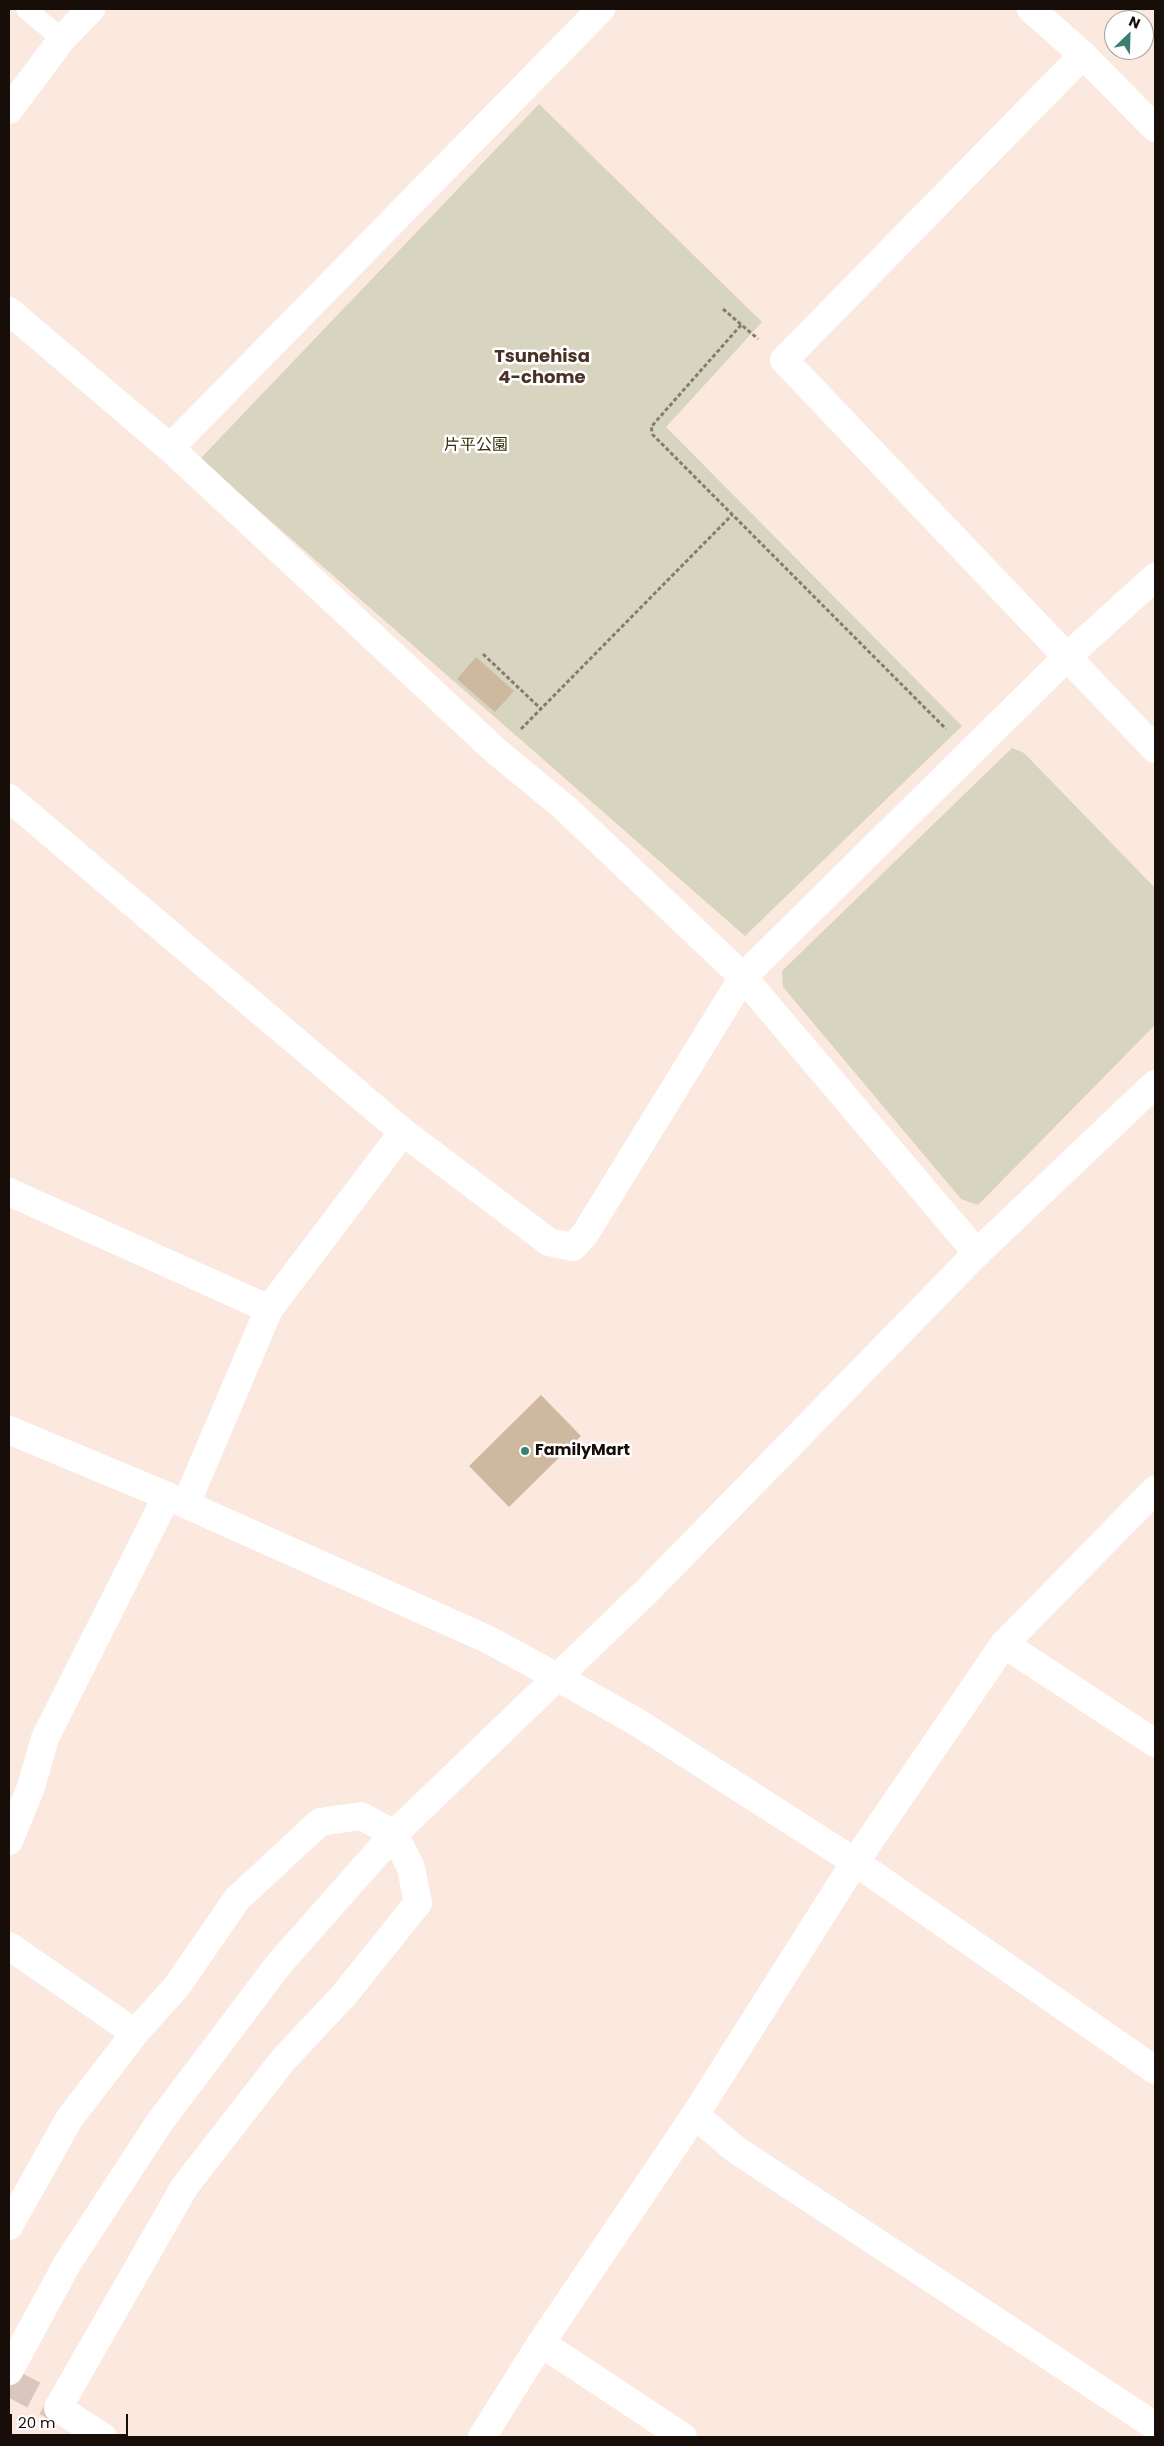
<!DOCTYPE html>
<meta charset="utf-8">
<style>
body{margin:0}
#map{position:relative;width:1164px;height:2446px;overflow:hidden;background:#fbe8df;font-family:Poppins,sans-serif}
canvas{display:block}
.frame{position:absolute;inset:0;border:10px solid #180e09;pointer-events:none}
.north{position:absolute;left:1104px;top:10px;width:50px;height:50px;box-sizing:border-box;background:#fff;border:1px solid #a39f9d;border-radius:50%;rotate:24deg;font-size:14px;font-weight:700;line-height:20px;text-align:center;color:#180e09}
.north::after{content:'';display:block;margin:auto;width:18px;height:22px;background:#3b7f73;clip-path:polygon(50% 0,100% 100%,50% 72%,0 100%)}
.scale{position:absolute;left:10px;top:2414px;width:118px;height:22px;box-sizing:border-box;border:2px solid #180e09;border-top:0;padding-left:6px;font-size:15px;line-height:18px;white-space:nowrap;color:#180e09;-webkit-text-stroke:4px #fff;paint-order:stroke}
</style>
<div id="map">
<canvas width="1164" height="2446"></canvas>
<div class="frame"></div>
<div class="north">N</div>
<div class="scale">20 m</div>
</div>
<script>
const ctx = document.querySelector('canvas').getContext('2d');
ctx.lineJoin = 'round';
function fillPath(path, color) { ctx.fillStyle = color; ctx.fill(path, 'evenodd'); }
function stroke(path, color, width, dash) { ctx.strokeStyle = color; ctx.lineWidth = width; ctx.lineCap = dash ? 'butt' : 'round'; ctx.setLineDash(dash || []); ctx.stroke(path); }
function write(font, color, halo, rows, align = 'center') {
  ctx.font = font + ' Poppins,"Noto Sans JP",sans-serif'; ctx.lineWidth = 5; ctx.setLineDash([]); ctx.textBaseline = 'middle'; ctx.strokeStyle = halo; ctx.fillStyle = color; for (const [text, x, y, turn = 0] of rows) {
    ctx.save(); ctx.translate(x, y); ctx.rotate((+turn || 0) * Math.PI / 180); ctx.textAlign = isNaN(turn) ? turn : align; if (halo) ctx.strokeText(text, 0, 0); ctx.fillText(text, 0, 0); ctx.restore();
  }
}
fillPath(new Path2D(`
 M539,104L762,322L666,427L962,726L745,936L200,459Z
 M1012,748L1024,753L1155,888V1025L978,1205L961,1199L783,987L782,971Z`), '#d7d4c0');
fillPath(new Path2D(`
 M476,657L514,691L495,712L457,679Z
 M541,1395L581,1436L509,1507L469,1466Z`), '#ceb9a0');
stroke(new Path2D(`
 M9,2382L58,2408`), '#d9c7bf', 28, [28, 14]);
stroke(new Path2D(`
 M723,309L758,339
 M741,325L651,427L653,435L946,729
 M483,654L541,709
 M521,729L732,515`), '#887a73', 3, [4, 2.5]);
stroke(new Path2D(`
 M26,9L62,39`), '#fff', 20);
stroke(new Path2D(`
 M1031,9L1083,55L1155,128
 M1083,55L784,360L1155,749
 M9,110L62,39L91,9
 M9,311L170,448L498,753L564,807L743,977L977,1253
 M170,448L601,9
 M9,798L403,1132L549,1242L573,1247L585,1234L743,977L1068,656L1155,577
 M9,1192L269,1309
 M186,1504L269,1309L403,1132
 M1004,1644L1155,1743
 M9,1841L31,1787L45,1738L167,1496
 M9,1946L135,2033
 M695,2115L735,2149L1155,2426
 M9,2226L69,2119L135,2033L177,1986L237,1899L320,1822L361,1816L394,1834L411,1868L418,1903L344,1995L283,2060L185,2186L58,2408L103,2437
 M541,2343L683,2437
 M482,2437L541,2343L695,2115L855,1862L1004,1644L1155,1490`), '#fff', 28);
stroke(new Path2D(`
 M9,1430L167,1496L487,1639L557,1677L640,1724L855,1862L1155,2070
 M9,2371L67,2264L159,2123L279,1964L394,1834L647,1591L977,1253L1155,1084`), '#fff', 28);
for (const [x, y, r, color] of [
 [525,1451,5,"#3b7f73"]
]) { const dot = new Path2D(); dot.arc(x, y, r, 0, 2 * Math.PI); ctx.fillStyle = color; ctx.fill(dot); stroke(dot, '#fff', 2); }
write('16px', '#362f06', '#fff', [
 ["片平公園",476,446]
]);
write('bold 16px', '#180e09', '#fff', [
 ["FamilyMart",535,1451]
], 'left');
write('bold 18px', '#493126', '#fff', [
 ["Tsunehisa",542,357],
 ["4-chome",542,378]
]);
</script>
